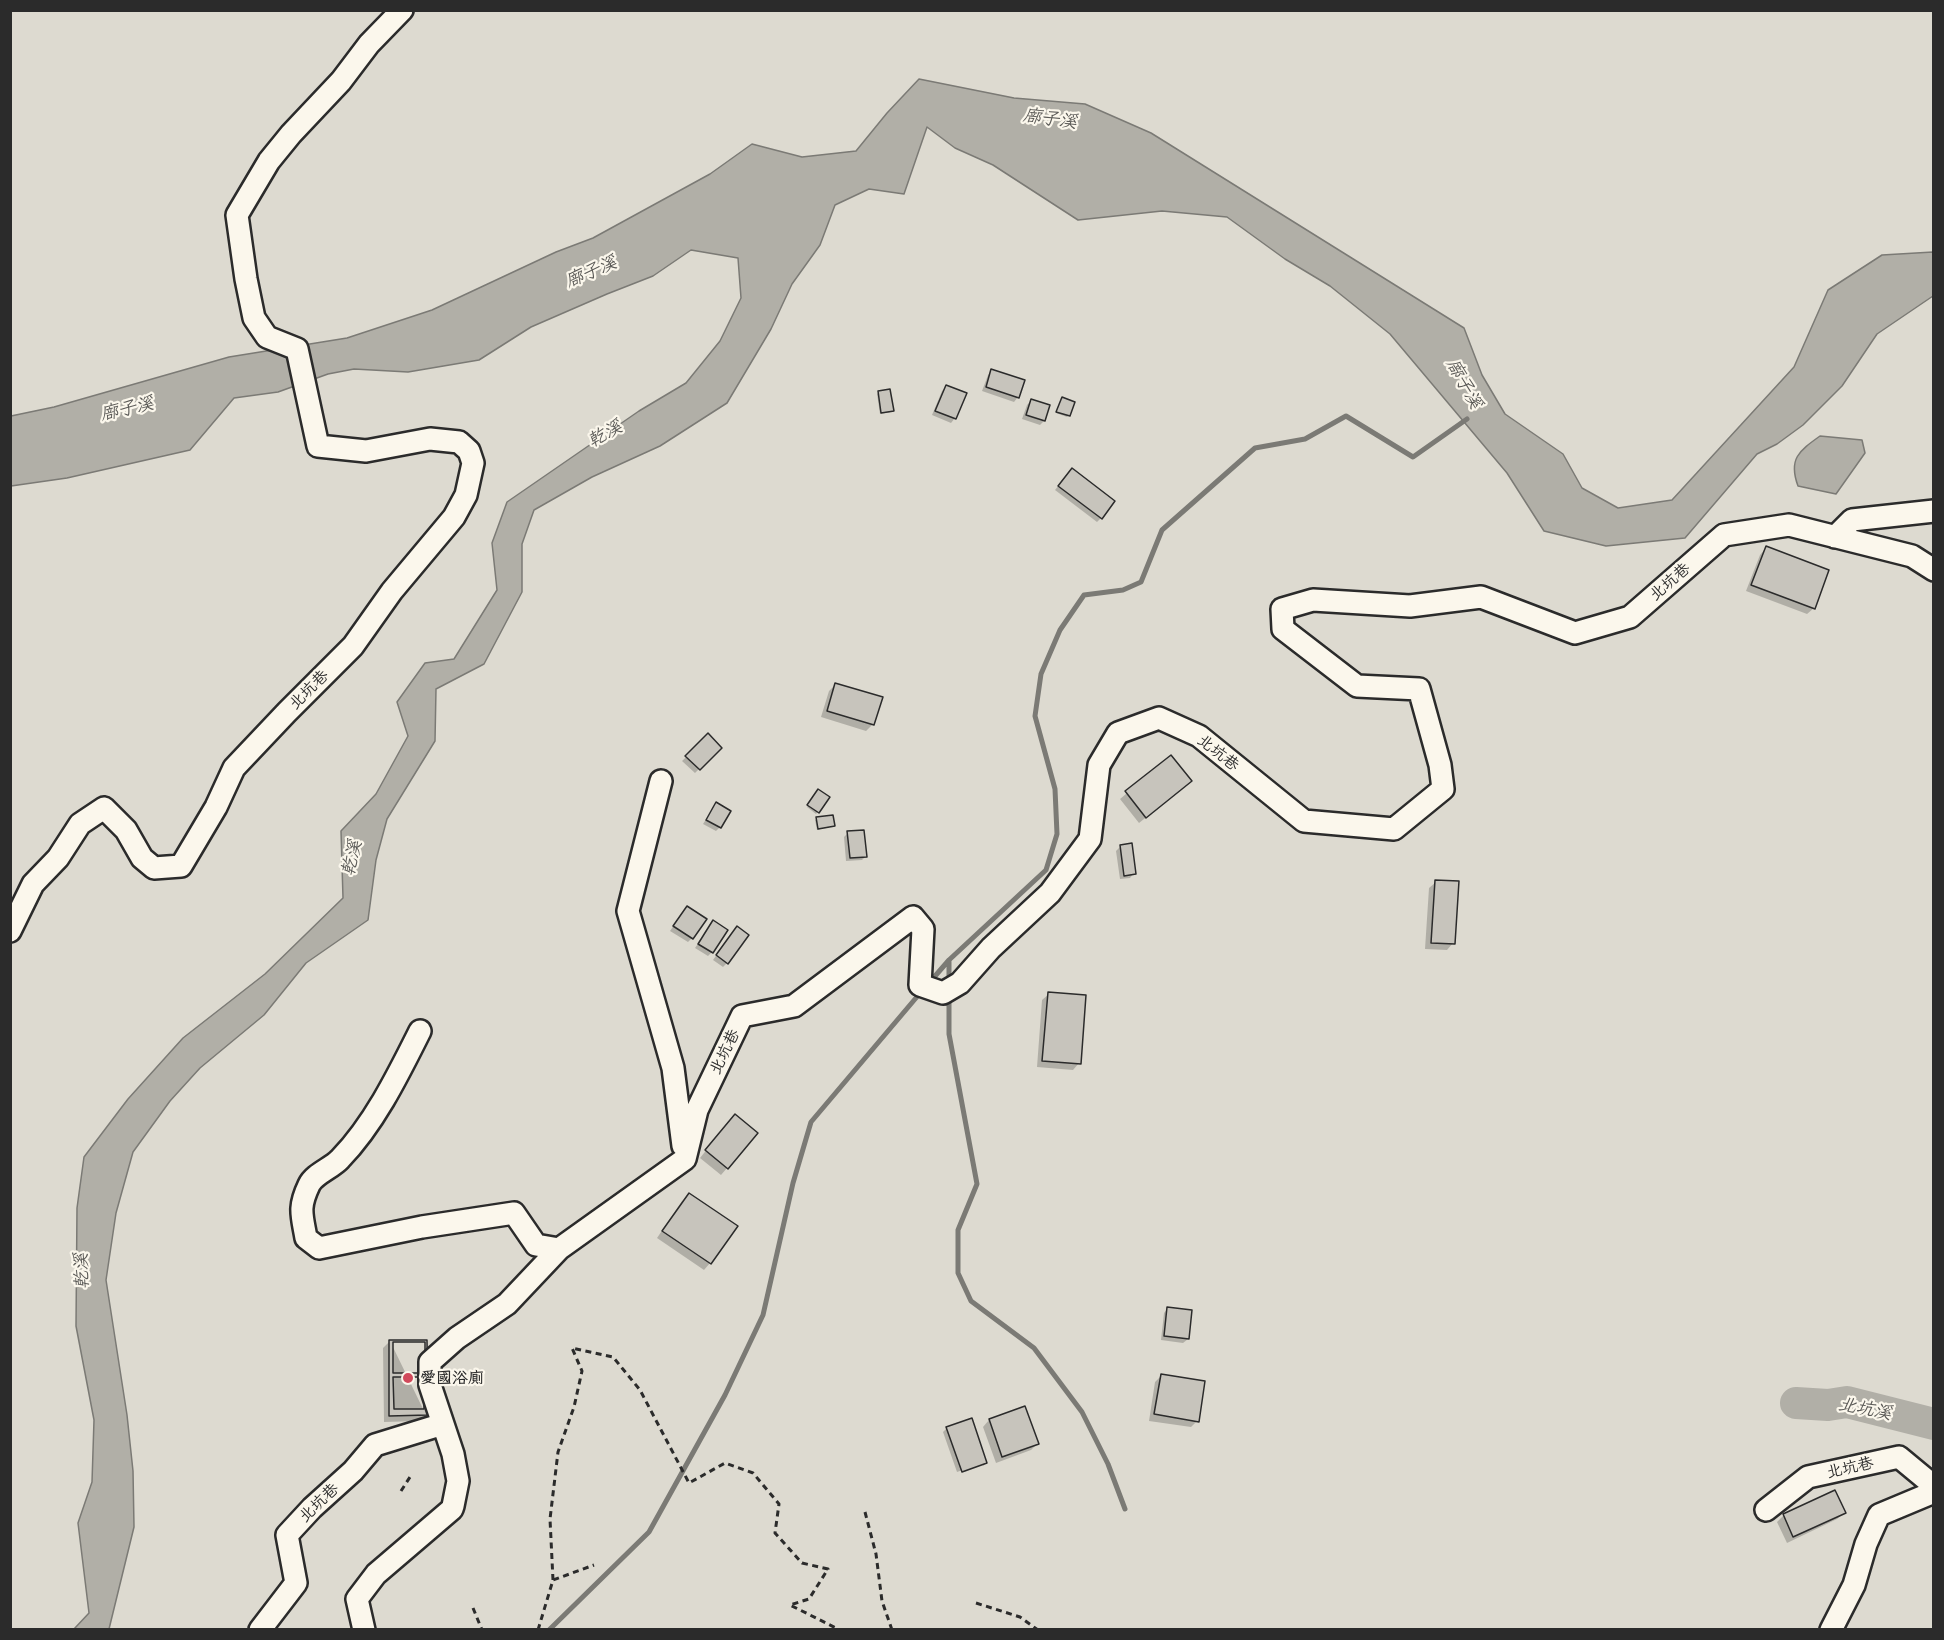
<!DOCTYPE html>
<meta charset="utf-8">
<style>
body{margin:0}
#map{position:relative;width:1944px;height:1640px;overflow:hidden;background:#fbf7ec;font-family:Delius,sans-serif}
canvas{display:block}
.frame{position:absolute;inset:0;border:12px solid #2b2b2b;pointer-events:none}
</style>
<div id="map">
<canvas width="1944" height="1640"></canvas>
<div class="frame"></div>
</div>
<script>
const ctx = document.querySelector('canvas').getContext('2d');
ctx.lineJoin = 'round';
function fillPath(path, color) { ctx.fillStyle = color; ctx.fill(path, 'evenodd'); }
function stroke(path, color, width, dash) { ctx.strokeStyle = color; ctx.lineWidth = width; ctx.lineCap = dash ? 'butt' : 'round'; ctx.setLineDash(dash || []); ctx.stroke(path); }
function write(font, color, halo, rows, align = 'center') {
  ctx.font = font + ' Delius,"LXGW WenKai TC",sans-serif'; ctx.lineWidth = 4.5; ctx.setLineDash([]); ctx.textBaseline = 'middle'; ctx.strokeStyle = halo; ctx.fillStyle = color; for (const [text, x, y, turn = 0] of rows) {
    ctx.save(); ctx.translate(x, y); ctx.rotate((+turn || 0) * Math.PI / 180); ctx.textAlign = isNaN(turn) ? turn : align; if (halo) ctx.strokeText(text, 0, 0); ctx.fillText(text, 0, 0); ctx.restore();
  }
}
fillPath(new Path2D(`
 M11,11H1933V1629L11,1630Z`), '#dddad0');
const water = new Path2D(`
 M919,79L1014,98L1085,104L1151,133L1464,328L1482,375L1505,414L1563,454L1582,488L1618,508L1672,500L1794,367L1828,290L1882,255L1933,252V296L1877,334L1842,386L1803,425L1777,444L1757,454L1685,538L1606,546L1544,531L1507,473L1390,334L1330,286L1285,259L1227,217L1162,211L1078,220L993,165L955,148L927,127L904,194L869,189L835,205L820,245L792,284L771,329L727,403L660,446L592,477L534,510L522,544V592L484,664L436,689L435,741L387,819L376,860L368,920L306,963L264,1015L200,1068L170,1101L133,1152L116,1213L106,1280L127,1415L133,1471L134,1527L109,1629H74L89,1613L78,1523L92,1482L94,1420L76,1326L77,1208L84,1157L128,1099L183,1038L265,974L343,898L341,831L376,794L408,736L397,702L425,663L454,659L497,590L492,543L507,502L639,411L686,383L720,341L741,298L738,258L691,250L653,276L607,294L531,327L479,360L408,372L354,369L328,374L278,392L234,398L190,450L67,478L11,486V416L54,407L229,357L347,338L432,310L556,252L593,238L710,174L752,144L802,157L856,151L887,113Z
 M1820,436L1862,440L1865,453L1836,494L1798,486C1788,459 1799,451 1820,436Z`);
fillPath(water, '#b1afa7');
stroke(water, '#7b7a75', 1.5);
fillPath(new Path2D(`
 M992,371L1018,397L1014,402L982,391L988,375Z
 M946,387L955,418L951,423L932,415L942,391Z
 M878,393L892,411L891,412L880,414L877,394Z
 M1062,398L1069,415L1067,417L1056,413Z
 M1031,401L1044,421L1040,425L1022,419L1027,405Z
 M1068,474L1101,518L1097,522L1055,490Z
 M1766,548L1814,608L1807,614L1746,591L1760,555Z
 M835,685L873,724L866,731L821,717L829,691Z
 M708,736L720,748L695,773L682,761Z
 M1170,757L1184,787L1139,823L1120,799Z
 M817,793L828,798L816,814L807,807Z
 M716,804L720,827L716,831L703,824Z
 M817,819L833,826L817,830L815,820Z
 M848,833L866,856L862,860L846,861L844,837Z
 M1120,847L1134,873L1130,878L1120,879L1116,851Z
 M1436,882L1453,943L1447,950L1425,949L1429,888Z
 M683,912L692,938L688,942L670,931Z
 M713,922L712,952L708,956L695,948Z
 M733,932L727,963L723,967L713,960Z
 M1049,994L1079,1063L1073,1070L1037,1067L1042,1000Z
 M728,1123L727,1168L721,1175L700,1158Z
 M689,1195L710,1263L704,1270L657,1238L682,1201Z
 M1168,1308L1188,1339L1183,1343L1161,1340L1164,1313Z
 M390,1341L426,1415L420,1421L384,1422L383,1348Z
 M1161,1376L1197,1421L1191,1427L1149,1421L1155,1382Z
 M1024,1408L1037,1444L1031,1450L996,1463L983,1427L989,1420Z
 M947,1428L986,1463L983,1466V1463L957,1472L943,1432Z
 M1844,1513L1837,1519L1787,1543L1777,1522L1784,1515Z`), '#0003');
stroke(new Path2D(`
 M949,960V982
 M929,983L949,960L1046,870L1057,834L1055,789L1035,716L1041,674L1060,630L1084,595L1123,590L1141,582L1162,530L1255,448L1305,439L1346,416L1413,457L1467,419
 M949,994V1034L977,1184L958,1230V1273L971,1301L1034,1348L1082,1412L1108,1464L1125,1509
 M549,1630L649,1532L725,1395L763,1315L793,1183L811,1122L921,992`), '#7b7a75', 5);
stroke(new Path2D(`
 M1796,1403L1828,1405L1847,1402L1934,1424`), '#b1afa7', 32);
const building = new Path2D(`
 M991,369L1025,380L1019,398L986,387Z
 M946,385L967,393L956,419L935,411Z
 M890,389L894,411L881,413L878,391Z
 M1062,397L1075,402L1070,416L1056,412Z
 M1031,399L1050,405L1045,421L1026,415Z
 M1072,468L1115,501L1102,519L1058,486Z
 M1766,546L1829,570L1815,609L1751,585Z
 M835,683L883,697L874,725L827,711Z
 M708,733L722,748L700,770L685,756Z
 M1171,755L1192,781L1146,818L1125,791Z
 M818,789L830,797L819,813L807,805Z
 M716,802L731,811L721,828L706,820Z
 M833,815L835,826L818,829L816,817Z
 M864,830L867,857L850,858L847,831Z
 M1132,843L1136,874L1124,876L1120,845Z
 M1435,880L1459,881L1455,944L1431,943Z
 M687,906L707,919L693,939L673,926Z
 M713,920L728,930L713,953L698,944Z
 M737,926L749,935L728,964L716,955Z
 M1048,992L1086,995L1081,1064L1042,1061Z
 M735,1114L758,1133L728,1169L705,1150Z
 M689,1193L738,1226L711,1264L662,1231Z
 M1167,1307L1192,1310L1189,1339L1164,1336Z
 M389,1340H427L428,1415L389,1416Z
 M393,1342H425V1373H393Z
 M1161,1374L1205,1381L1199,1422L1154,1414Z
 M393,1377H424V1409H394Z
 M1025,1406L1039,1444L1002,1457L989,1419Z
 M972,1418L987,1463L962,1472L946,1427Z
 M1835,1490L1846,1513L1793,1537L1783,1514Z`);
fillPath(building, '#c7c4bc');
stroke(building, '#2b2b2b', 1.5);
const minor = new Path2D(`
 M1835,537L1852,520L1934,511
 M661,781L628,911L673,1068L683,1146
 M10,931L33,884L58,858L80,824L104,808L126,830L142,858L154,868L181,866L216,807L234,768L287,712L353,646L392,591L454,517L466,495L473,463L469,451L459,442L430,439L366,451L318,446L297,349L267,337L254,318L246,279L237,215L269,161L291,134L341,81L369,44L402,10
 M420,1031C398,1075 374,1124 340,1159C332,1168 314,1174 309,1185C298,1208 302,1215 306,1238L319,1248L422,1227L514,1213L536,1245L559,1249
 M1766,1510L1808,1477L1899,1457L1934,1486
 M260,1630L296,1583L287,1535L312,1508L353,1471L375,1445L443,1424
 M364,1630L357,1599L376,1574L452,1509L453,1506L458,1481L453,1454L430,1385V1362L457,1338L507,1304L559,1249L685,1159L697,1110L742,1016L794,1006L913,917L923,929L920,985L943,993L960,983L991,948L1050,893L1090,839L1099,765L1118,733L1159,718L1199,736L1304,821L1394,829L1443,789L1440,765L1419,689L1357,686L1283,629L1282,609L1313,600L1410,606L1481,597L1575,633L1630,617L1724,535L1789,525L1912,556L1934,570
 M1831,1630L1854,1585L1866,1544L1879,1515L1934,1492`);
stroke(minor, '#2b2b2b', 26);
stroke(new Path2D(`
 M401,1491L410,1477
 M865,1512L876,1554L882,1601L892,1630
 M553,1580L550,1519L558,1452L574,1407L582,1371L572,1348L613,1357L640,1390L689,1483L725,1463L753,1473L779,1504L775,1533L802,1563L828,1569L809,1599L790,1605L840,1630
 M976,1603L1020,1617L1038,1630
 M473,1608L482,1630
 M538,1630L553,1580L594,1565
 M1142,1630H1145`), '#2b2b2b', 3, [6, 4.5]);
stroke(minor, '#fbf7ec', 21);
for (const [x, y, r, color] of [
 [408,1378,6,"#d1495b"]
]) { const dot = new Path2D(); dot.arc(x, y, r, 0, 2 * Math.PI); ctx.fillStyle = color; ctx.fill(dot); stroke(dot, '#fbf7ec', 2); }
write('16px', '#2b2b2b', '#fbf7ec', [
 ["北坑巷",1670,582,-41],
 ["北坑巷",309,690,-45],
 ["北坑巷",1218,753,38],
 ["北坑巷",725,1052,-64],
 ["北坑巷",1850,1468,-13],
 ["北坑巷",319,1503,-44]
]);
write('bold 16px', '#2b2b2b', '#fbf7ec', [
 ["愛國浴廁",420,1378]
], 'left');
write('italic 18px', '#5a5956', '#fbf7ec', [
 ["廍子溪",1050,119,8],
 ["廍子溪",591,272,-23],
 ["廍子溪",1464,384,61],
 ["廍子溪",127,409,-13],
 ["乾溪",605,434,-29],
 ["乾溪",352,858,-77],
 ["乾溪",82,1271,-92],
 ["北坑溪",1865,1409,11]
]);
</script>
